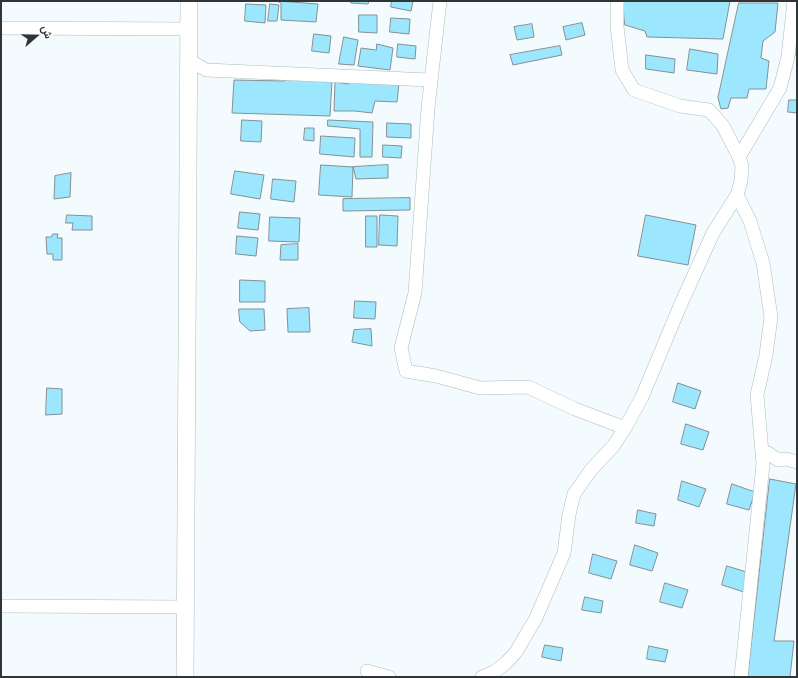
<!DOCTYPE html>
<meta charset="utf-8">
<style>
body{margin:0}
#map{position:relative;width:798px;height:678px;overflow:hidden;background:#f3fbfe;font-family:"Asap Condensed",Vazirmatn,sans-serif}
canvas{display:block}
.frame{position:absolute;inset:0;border:2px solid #303537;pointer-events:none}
.north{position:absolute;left:16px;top:16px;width:40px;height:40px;-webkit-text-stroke:3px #fff;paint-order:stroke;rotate:70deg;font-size:11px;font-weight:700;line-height:16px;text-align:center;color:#303537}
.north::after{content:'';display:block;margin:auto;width:14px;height:18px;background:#303537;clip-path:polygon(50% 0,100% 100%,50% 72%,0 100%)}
</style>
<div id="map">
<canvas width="798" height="678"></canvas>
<div class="frame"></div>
<div class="north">ش</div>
</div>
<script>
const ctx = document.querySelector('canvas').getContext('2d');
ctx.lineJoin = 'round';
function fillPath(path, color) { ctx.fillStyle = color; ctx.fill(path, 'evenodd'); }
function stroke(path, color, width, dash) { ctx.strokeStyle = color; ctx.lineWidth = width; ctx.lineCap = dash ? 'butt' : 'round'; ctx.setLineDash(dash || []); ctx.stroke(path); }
const building = new Path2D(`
 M278,1L318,4L316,22L281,20V4Z
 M351,1H369L368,4L351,3Z
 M392,1H413L411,11L391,7Z
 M623,1H730L723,39L647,37L645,31L625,25Z
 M739,3H778L775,32L763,41L761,58L769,61L766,89H749L747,98H731L728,108L721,109L718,98Z
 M246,4L266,5L265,23L245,21Z
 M270,4L279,5L277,21H268Z
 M359,15H377V33L359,32Z
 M391,18L410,19L409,34L390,32Z
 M582,23L585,35L566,40L563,27Z
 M532,24L534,37L517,40L514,27Z
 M314,34L331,36L329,53L312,51Z
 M344,37L358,40L354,65L339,64Z
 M794,42H797V55H793Z
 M377,44L393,48L390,70L358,66L361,48L376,50Z
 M398,44L416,46L415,59L397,57Z
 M560,46L562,55L513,65L510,55Z
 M690,49L718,54L717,74L687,70Z
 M646,55L675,59L674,73L646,69Z
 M352,78L399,83L397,102L375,101L372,113L355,111H334L335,82L348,84Z
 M288,79L332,80L330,116L232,113L234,80L283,81Z
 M789,100H797V113L788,112Z
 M242,120L262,121L261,142L241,141Z
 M328,120L373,122L372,157H360V129L328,126Z
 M387,123L411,124V138L387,137Z
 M305,128H314V141L304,140Z
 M321,136L355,138L354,157L320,154Z
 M383,145L402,146L401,158L383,157Z
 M321,165L353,167L352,197L319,195Z
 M388,165V178L356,179L353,167Z
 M235,171L264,175L260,199L231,194Z
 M71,173L70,197L54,199L55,176Z
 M273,179L296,181L294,202L271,199Z
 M410,198V210L343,211V199Z
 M240,212L260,214L258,230L238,228Z
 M67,215L92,216V230H72L73,223H66Z
 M380,215L398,216L397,246L379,245Z
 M646,215L696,225L688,265L638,256Z
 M366,216H377V247H366Z
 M270,217L300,218L299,242L269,241Z
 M53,234H58L57,238H62V260H53V254H47L46,237H51Z
 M237,236L258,238L256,256L236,254Z
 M298,244V260H280L281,245Z
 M240,280L265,281V302H240Z
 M355,301L376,302L375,319L354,318Z
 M309,308L310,332H288L287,309Z
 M239,309H264L265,330L250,331L240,322Z
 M371,329L372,346L352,342L354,330Z
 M678,383L701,391L695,409L673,402Z
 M47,388L62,389V414L46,415Z
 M686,424L709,432L703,450L681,444Z
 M770,479L796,484L774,641H794L790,677H748Z
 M682,481L706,489L699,507L678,500Z
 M732,484L755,492L749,510L727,504Z
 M638,510L656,514L654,526L636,523Z
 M635,545L658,553L652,571L630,565Z
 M593,554L617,561L611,579L589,573Z
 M727,566L750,573L744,592L722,585Z
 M665,583L688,590L682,608L660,602Z
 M585,597L603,601L601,613L582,610Z
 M545,645L563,648L561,661L542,657Z
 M649,646L668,650L665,662L647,659Z`);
fillPath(building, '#9ce7fd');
stroke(building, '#839094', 1);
const minor = new Path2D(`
 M440,1L428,108L415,293L401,348L406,371L436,376L480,388L528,387L575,409L625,428
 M1,28L189,29
 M189,60L206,70L430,80
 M739,157L780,88L788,57L794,1
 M737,195L750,221L763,263L771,317L766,355L757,395L763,464L741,677
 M762,455L768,453L778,460L786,459L797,462
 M1,606L185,607
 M367,671L389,677
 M482,677L494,672L506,663L516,652L536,618L564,553L569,515L574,494L591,470L614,445L625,428L642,397L680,306L713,233L737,195L741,181L742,166L739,157L723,126L709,110L680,106L634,90L622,70L617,26V1`);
const tertiary = new Path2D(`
 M185,677L189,1`);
stroke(minor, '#adbbbf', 14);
stroke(tertiary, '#adbbbf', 18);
stroke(minor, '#fff', 13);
stroke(tertiary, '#fff', 17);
</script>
